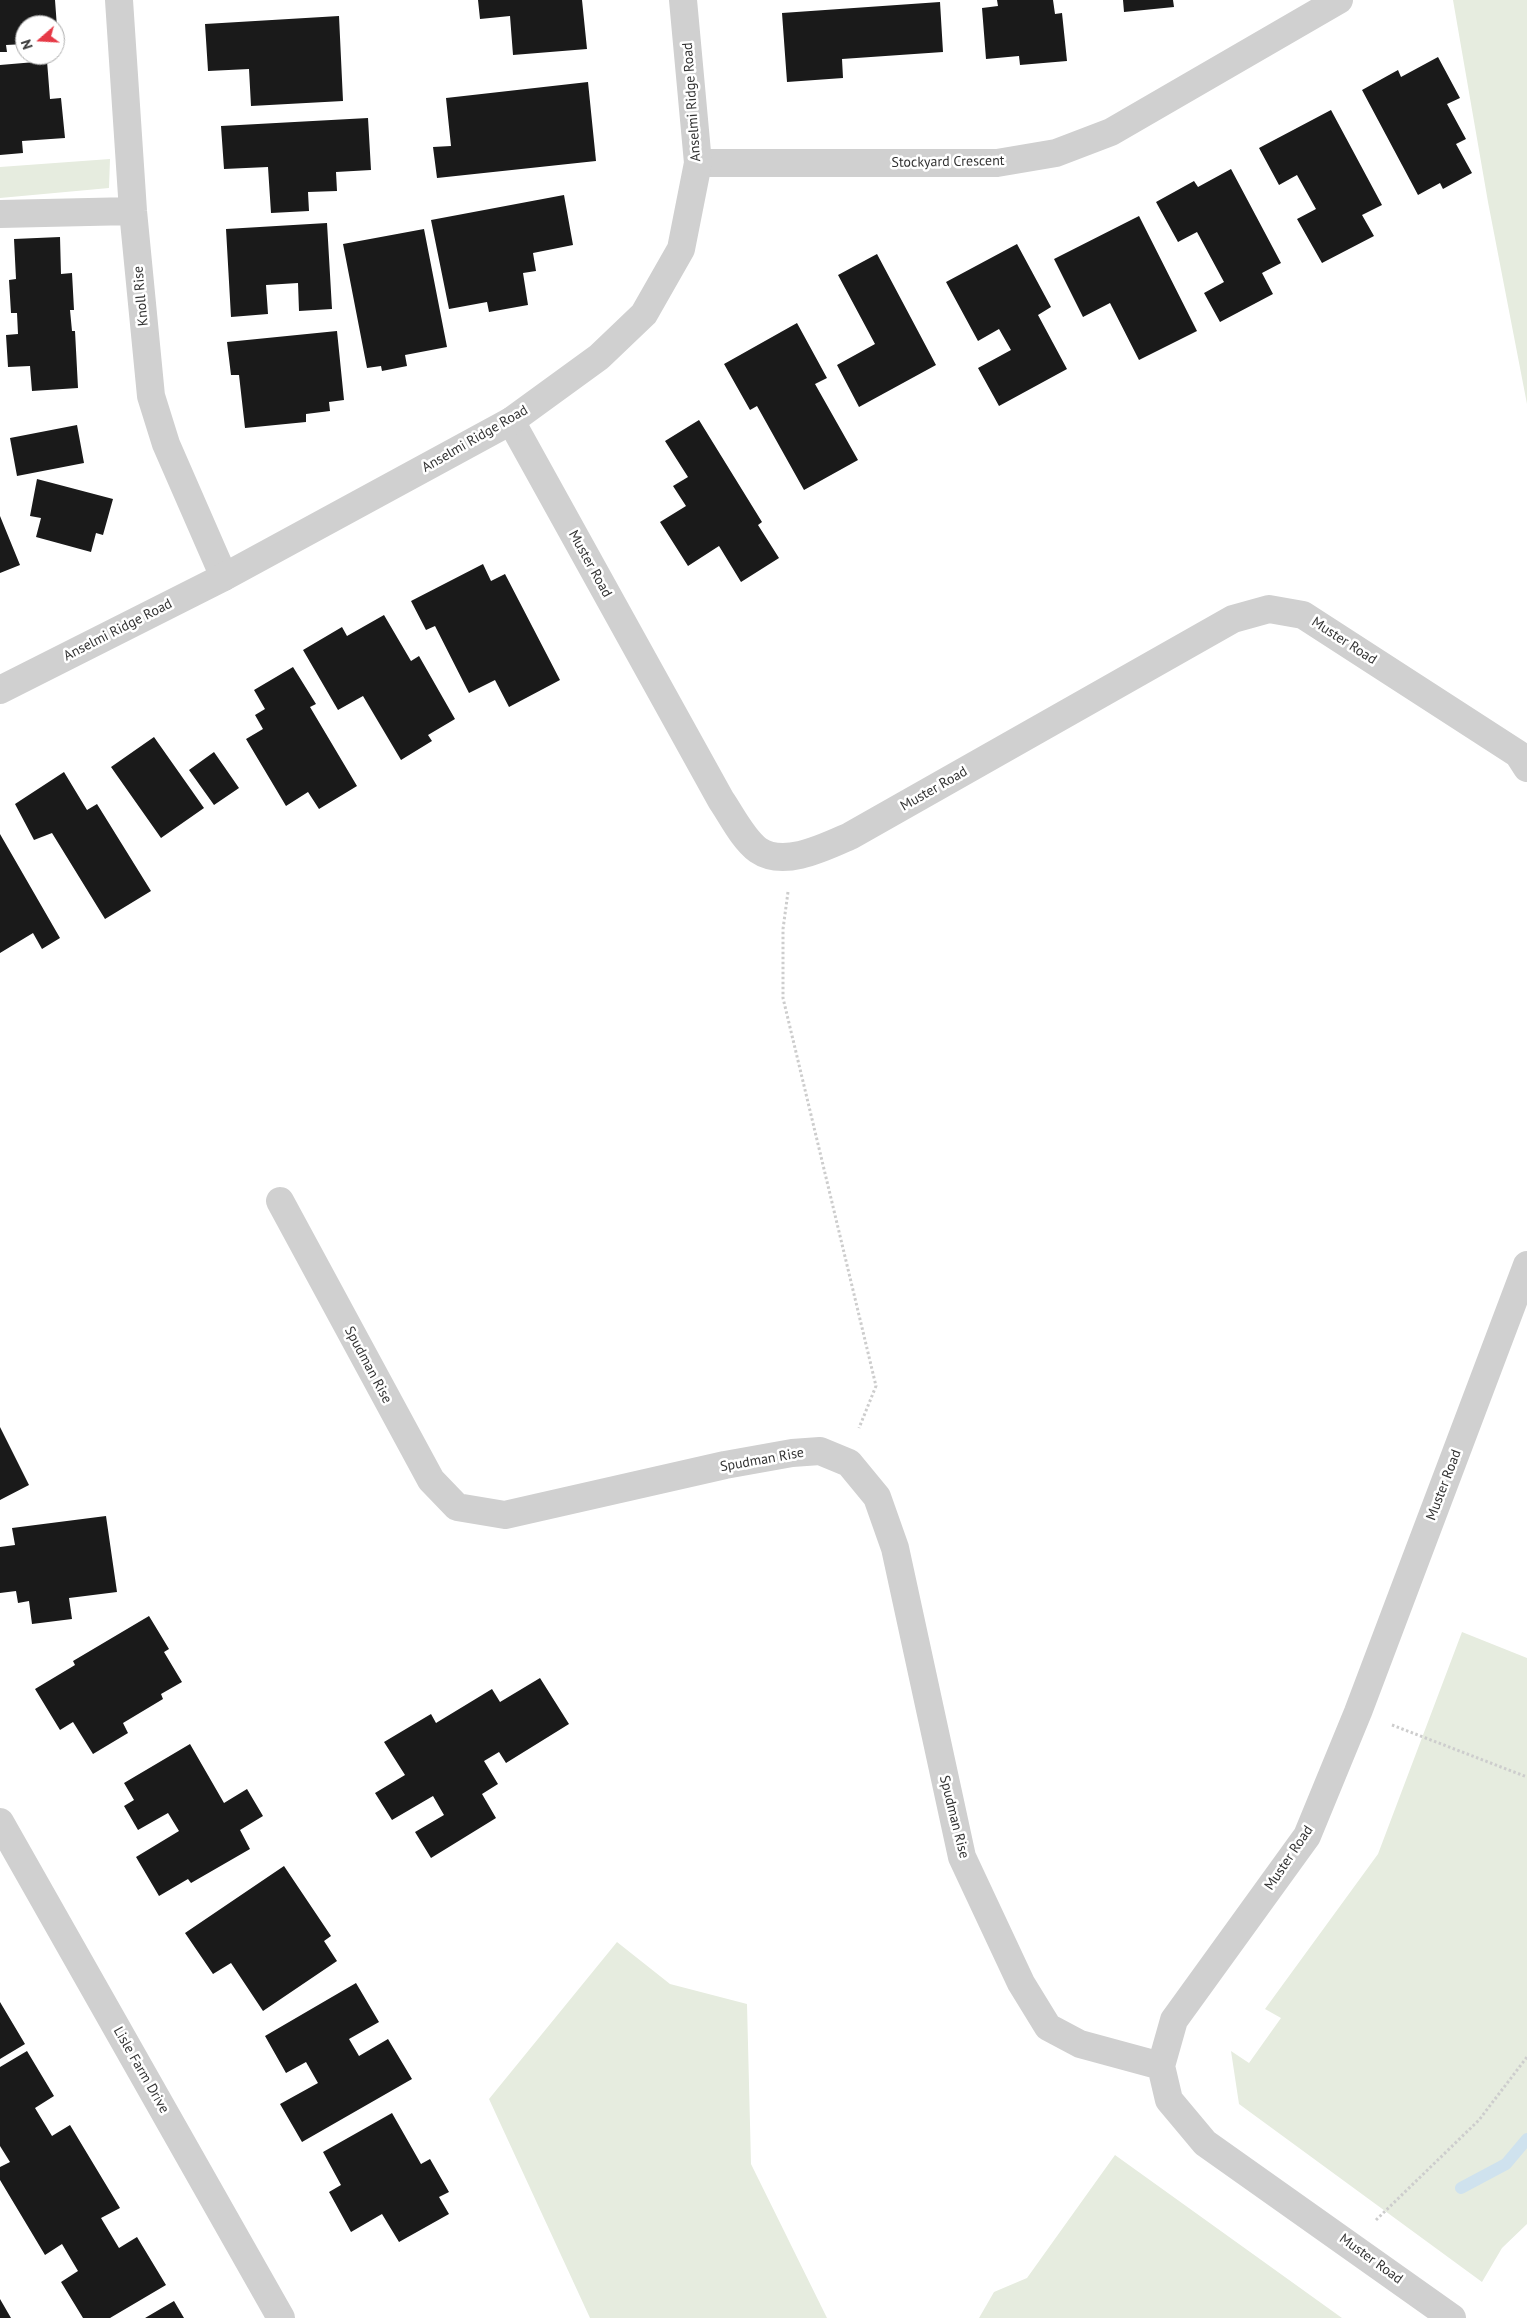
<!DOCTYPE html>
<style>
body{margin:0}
#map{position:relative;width:1527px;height:2318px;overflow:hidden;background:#fff;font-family:"PT Sans",sans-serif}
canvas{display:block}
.north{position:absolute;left:15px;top:15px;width:50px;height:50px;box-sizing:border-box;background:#fff;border:1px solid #adadad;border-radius:50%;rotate:251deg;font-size:14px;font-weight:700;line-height:20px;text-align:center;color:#333}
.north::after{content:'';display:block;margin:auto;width:18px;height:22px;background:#e63946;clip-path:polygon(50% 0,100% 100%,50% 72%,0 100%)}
</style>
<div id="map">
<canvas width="1527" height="2318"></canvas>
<div class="north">N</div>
</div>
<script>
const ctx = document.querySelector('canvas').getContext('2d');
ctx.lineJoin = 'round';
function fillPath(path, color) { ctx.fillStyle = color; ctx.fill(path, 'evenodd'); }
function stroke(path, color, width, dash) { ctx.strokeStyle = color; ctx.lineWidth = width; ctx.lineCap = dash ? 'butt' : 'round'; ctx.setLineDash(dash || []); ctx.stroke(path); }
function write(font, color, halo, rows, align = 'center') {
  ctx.font = font + ' "PT Sans",sans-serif'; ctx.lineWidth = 5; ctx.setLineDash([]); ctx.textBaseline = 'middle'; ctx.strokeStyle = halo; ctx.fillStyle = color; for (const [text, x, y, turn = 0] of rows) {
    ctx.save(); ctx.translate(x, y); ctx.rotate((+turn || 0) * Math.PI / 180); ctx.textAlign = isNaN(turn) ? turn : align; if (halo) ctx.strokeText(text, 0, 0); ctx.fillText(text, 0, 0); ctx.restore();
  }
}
fillPath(new Path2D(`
 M1453,0H1527V404L1488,202Z
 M110,159L109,188L0,198V167Z
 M1462,1632L1527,1658V2224L1502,2248L1482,2282L1239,2104L1231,2051L1249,2063L1281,2018L1265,2009L1378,1854Z
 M617,1942L670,1984L747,2004L751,2164L827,2318H590L489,2099Z
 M1115,2155L1342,2318H979L994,2292L1027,2278Z`), '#e6ecdf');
stroke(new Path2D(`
 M1461,2188L1506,2164L1527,2139`), '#cfe2ee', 12);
fillPath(new Path2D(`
 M0,0H55L58,41H55V25H25V44L6,45L7,52H0Z
 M478,0H582L587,49L513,55L510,16L480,19Z
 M997,0H1053L1055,14L1062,13L1067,61L1020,65L1019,56L986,59L982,8L998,6Z
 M1123,0H1173L1174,7L1124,12Z
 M940,2L943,52L842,59L843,78L787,82L782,13Z
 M339,16L343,101L251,106L249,69L208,71L205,24Z
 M1438,57L1460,98L1447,104L1466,139L1456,144L1472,173L1443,189L1440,183L1418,195L1362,90L1398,70L1401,77Z
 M47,61L50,99L61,98L65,138L22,141L23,153L0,155V65Z
 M588,82L596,161L437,178L433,147L451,146L446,98Z
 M1331,110L1382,205L1362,215L1374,236L1322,263L1297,219L1316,209L1297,175L1279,185L1259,148Z
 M368,118L371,170L336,172L337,191L308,192L309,211L271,213L268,167L224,169L221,126Z
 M1231,169L1281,263L1262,273L1273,294L1220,322L1204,293L1224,282L1197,232L1178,242L1156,202L1194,181L1198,187Z
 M564,195L573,245L533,253L536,271L523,273L528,305L489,312L487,302L449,309L431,220Z
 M1139,216L1197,331L1139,360L1110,303L1083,317L1054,259Z
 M327,223L332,309L299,311L298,283L266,285L268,314L231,317L226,229Z
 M424,229L447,347L405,355L407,366L382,371L381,366L367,368L343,244Z
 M60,237L61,274L72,273L74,310H70L72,331H75L78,388L32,391L30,366L8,367L6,335L18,334L17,313H11L9,280L16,279L14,239Z
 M1017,244L1051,307L1038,315L1067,369L999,406L978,368L1011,350L999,329L978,341L946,282Z
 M877,254L936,365L859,407L837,365L875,344L838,275Z
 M797,323L827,378L815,384L858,460L804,490L757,406L750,410L724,364Z
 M337,331L344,400L329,402L330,411L306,414V422L245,428L239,375H231L227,342Z
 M699,420L762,522L758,525L779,558L741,582L719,546L688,566L660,522L686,506L673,486L688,477L665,441Z
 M77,425L84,463L17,476L10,438Z
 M37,479L113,499L103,535L96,533L91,552L36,537L41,518L30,516Z
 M0,516L20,565L0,573Z
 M483,564L491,581L505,574L560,680L509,707L495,680L469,693L435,626L426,630L411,601Z
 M384,615L411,661L419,656L455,719L428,735L432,741L401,760L363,696L338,710L303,650L342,627L347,636Z
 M293,667L316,704L310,707L357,786L319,809L308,792L286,806L246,739L263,729L255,715L265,709L254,690Z
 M154,737L204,808L161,838L111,767Z
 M214,752L239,788L214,805L189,770Z
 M64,772L87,810L97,804L151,891L105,919L52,833L34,840L15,804Z
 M0,834L60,938L42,949L33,933L0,953Z
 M0,1427L29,1485L0,1500Z
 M106,1516L117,1592L69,1598L72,1619L32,1624L29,1601L18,1603L16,1591L0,1593V1547L15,1545L12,1528Z
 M149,1616L169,1649L164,1652L182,1682L161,1694L163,1699L123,1723L128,1733L93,1754L73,1722L60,1730L35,1689L75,1665L73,1661Z
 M540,1678L569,1724L506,1763L499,1752L484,1761L498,1784L482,1794L496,1818L431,1858L415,1832L444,1815L433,1796L392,1820L375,1793L405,1775L384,1742L431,1714L436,1723L492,1689L500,1702Z
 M190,1744L224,1803L247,1789L263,1816L240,1830L250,1849L191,1883L188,1879L159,1896L136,1857L179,1831L168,1813L138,1830L124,1806L134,1800L124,1783Z
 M284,1866L331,1936L324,1941L337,1961L263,2011L231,1963L213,1974L185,1933Z
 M356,1983L379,2022L349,2039L359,2056L388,2039L412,2079L302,2142L280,2104L318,2083L306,2062L286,2073L265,2036Z
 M0,2002L25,2044L0,2059Z
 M27,2051L54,2096L35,2108L52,2136L70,2125L120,2208L101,2218L119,2248L137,2237L166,2285L110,2318H83L61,2282L78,2271L62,2244L45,2255L0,2180V2167L10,2162L0,2146V2067Z
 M392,2113L421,2164L430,2159L449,2192L439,2197L449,2214L399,2242L382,2214L351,2232L329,2192L341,2185L323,2152Z
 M0,2299L11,2318H0Z
 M174,2301L184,2318H145Z`), '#1a1a1a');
stroke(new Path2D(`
 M788,892L783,929V998L876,1386L859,1428
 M1392,1725L1527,1777
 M1376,2220L1479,2120L1527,2057`), '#cdcdcd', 3, [2.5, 2.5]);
stroke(new Path2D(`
 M119,0L133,211L151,396L166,444L224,577
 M698,163H997L1056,153L1111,132L1339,0
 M0,214L133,211
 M511,421L721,800C732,816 743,839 758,850C784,868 825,847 850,836L1233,619L1269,609L1303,615L1518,754L1527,768
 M280,1201L431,1480L457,1507L505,1515L725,1465L792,1453L820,1451L849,1463L877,1497L895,1548L962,1857L1021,1983L1048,2027L1080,2044L1161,2066
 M1452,2318L1205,2143L1169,2100L1161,2066L1174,2020L1307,1836L1358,1712L1527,1265`), '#d0d0d0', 28);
stroke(new Path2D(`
 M0,690L224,577L511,421L599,357L644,314L681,249L698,163L683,0
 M0,1822L281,2318`), '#d0d0d0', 28);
write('14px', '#333', '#fff', [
 ["Anselmi Ridge Road",692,102,-94],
 ["Stockyard Crescent",948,162,-1],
 ["Knoll Rise",141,296,-95],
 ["Anselmi Ridge Road",475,439,-30],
 ["Muster Road",590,564,61],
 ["Anselmi Ridge Road",118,630,-27],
 ["Muster Road",1344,641,33],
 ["Muster Road",934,789,-30],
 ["Spudman Rise",368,1365,62],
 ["Spudman Rise",762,1460,-10],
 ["Muster Road",1444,1485,-69],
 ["Spudman Rise",954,1817,76],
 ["Muster Road",1289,1858,-56],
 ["Lisle Farm Drive",141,2070,60],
 ["Muster Road",1371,2259,36]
]);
</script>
